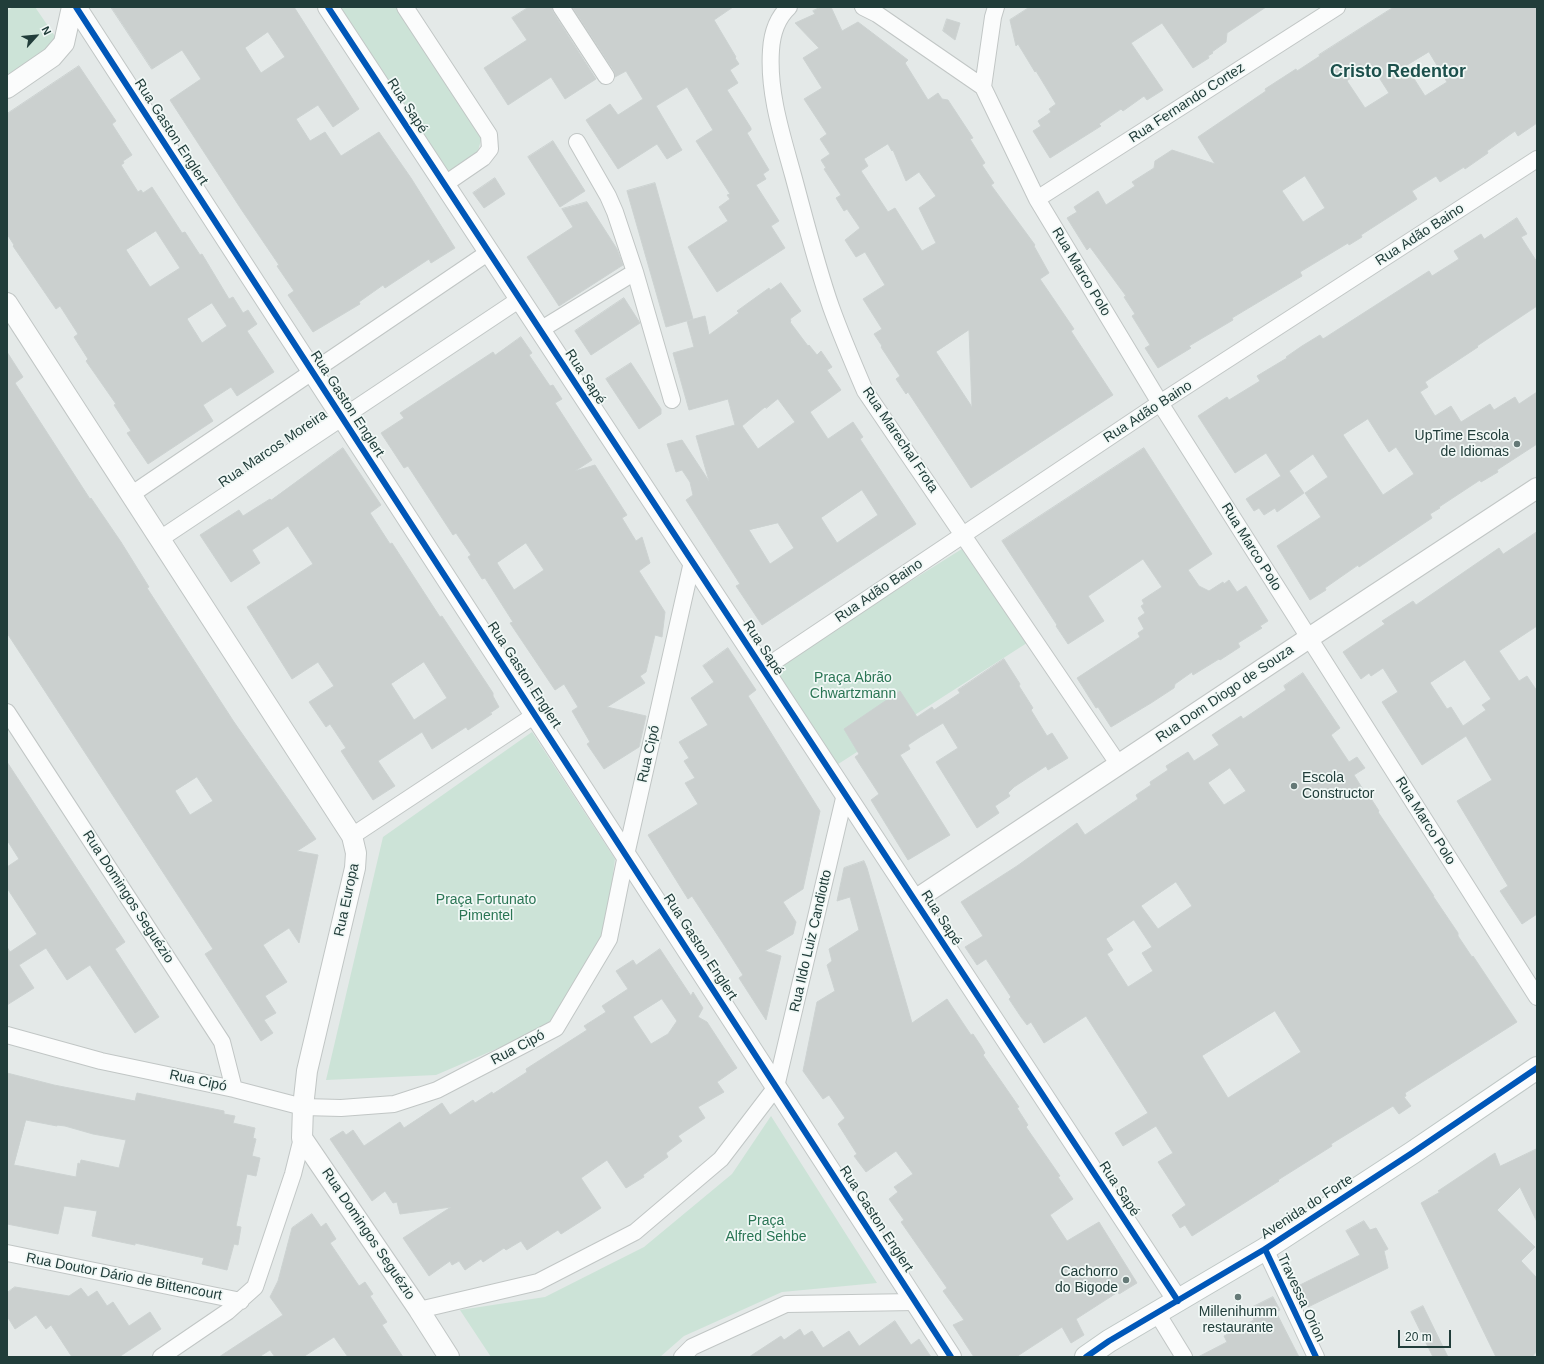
<!DOCTYPE html>
<meta charset="utf-8">
<style>
body{margin:0}
#map{position:relative;width:1544px;height:1364px;overflow:hidden;background:#e4e9e8;font-family:Arial,sans-serif}
canvas{display:block}
.frame{position:absolute;inset:0;border:8px solid #213d3a;pointer-events:none}
.north{position:absolute;left:16px;top:16px;width:40px;height:40px;-webkit-text-stroke:3px #f1f8f6;paint-order:stroke;rotate:63deg;font-size:11px;font-weight:700;line-height:16px;text-align:center;color:#213d3a}
.north::after{content:'';display:block;margin:auto;width:14px;height:18px;background:#213d3a;clip-path:polygon(50% 0,100% 100%,50% 72%,0 100%)}
.scale{position:absolute;left:1398px;top:1330px;width:53px;height:18px;box-sizing:border-box;border:2px solid #213d3a;border-top:0;padding-left:5px;font-size:12px;line-height:14px;white-space:nowrap;color:#213d3a;-webkit-text-stroke:3px #f1f8f6;paint-order:stroke}
</style>
<div id="map">
<canvas width="1544" height="1364"></canvas>
<div class="frame"></div>
<div class="north">N</div>
<div class="scale">20 m</div>
</div>
<script>
const ctx = document.querySelector('canvas').getContext('2d');
ctx.lineJoin = 'round';
function fillPath(path, color) { ctx.fillStyle = color; ctx.fill(path, 'evenodd'); }
function stroke(path, color, width, dash) { ctx.strokeStyle = color; ctx.lineWidth = width; ctx.lineCap = dash ? 'butt' : 'round'; ctx.setLineDash(dash || []); ctx.stroke(path); }
function write(font, color, halo, rows, align = 'center') {
  ctx.font = font + ' Arial,sans-serif'; ctx.lineWidth = 3.5; ctx.setLineDash([]); ctx.textBaseline = 'middle'; ctx.strokeStyle = halo; ctx.fillStyle = color; for (const [text, x, y, turn = 0] of rows) {
    ctx.save(); ctx.translate(x, y); ctx.rotate((+turn || 0) * Math.PI / 180); ctx.textAlign = isNaN(turn) ? turn : align; if (halo) ctx.strokeText(text, 0, 0); ctx.fillText(text, 0, 0); ctx.restore();
  }
}
fillPath(new Path2D(`
 M13,7H35L61,45L7,82V11Z
 M336,7H397L482,136L477,155L448,176Z
 M965,547L1030,641L832,768L769,670Z
 M532,732L615,859L605,935L552,1025L436,1075L326,1080L383,837Z
 M771,1116L877,1283L782,1292L684,1336L660,1357H491L460,1310L545,1297L644,1247L732,1174Z`), '#cce3d7');
const building = new Path2D(`
 M111,7H294L359,109L333,127L318,105L296,119L310,141L325,132L341,156L379,132L411,178L455,248L431,263L429,259L385,288L383,285L359,302L360,304L313,332L288,295L294,291L277,266L279,265L241,209L170,100L201,79L182,50L152,69ZM268,32L285,57L261,73L245,48Z
 M529,7H552L553,12L596,79L565,99L551,77L508,105L484,68L527,40L512,18Z
 M572,7H733L714,20L736,57L735,58L739,64L730,70L738,83L727,90L751,128V130L747,133L769,170L763,174L766,179L756,185L779,221L771,226L785,248L717,292L688,247L728,221L719,207L730,199L727,195L730,194L696,141L713,130L687,87L656,106L682,150L667,159L657,144L618,169L586,120L610,104L618,115L643,99L626,71L615,77L614,71Z
 M821,7H831L842,31L858,22L908,60L905,63L928,100L938,93L942,99L948,100L973,138L970,139L985,163L982,165L994,183L991,185L1035,245L1034,246L1049,273L1040,279L1074,329L1071,331L1113,395L971,488L908,392L906,394L896,379L900,376L881,347L882,346L874,334L882,329L863,299L885,285L865,252L856,257L845,240L860,228L847,209L844,211L836,198L841,195L824,169L826,168L821,160L830,154L820,139L827,134L804,99L822,88L803,58L819,48L795,23L815,14L813,11ZM888,144L892,151L893,150L906,181L919,172L936,196L919,208L936,243L922,251L895,208L888,212L861,171L868,166L864,159ZM969,330L972,407L936,352Z
 M1030,7H1266L1227,33L1226,42L1212,52L1213,53L1208,56L1209,58L1193,68L1162,23L1131,43L1163,90L1147,100L1144,96L1123,111L1121,109L1099,124L1101,126L1050,158L1033,131L1041,126L1038,121L1051,112L1049,109L1056,104L1036,71L1035,72L1018,44L1016,46L1010,20Z
 M1394,7H1537V123L1518,136L1515,131L1487,151L1488,153L1465,169L1464,167L1440,182L1436,176L1412,191L1417,199L1361,235L1362,237L1349,245L1348,243L1300,272L1302,276L1232,318L1233,320L1189,346L1191,348L1158,368L1145,348L1150,345L1132,316L1135,314L1124,297L1126,296L1090,247L1087,250L1067,218L1077,212L1074,207L1098,191L1106,205L1135,186L1132,182L1154,168L1155,161L1172,150L1215,164L1198,137L1266,91L1265,89L1296,69L1297,71L1320,56L1319,55ZM1429,52L1447,82L1425,96L1406,66ZM1371,65L1389,93L1365,108L1347,81ZM1305,176L1325,208L1303,222L1282,191Z
 M947,19L960,23L955,40L943,31Z
 M79,66L116,121L112,124L132,155L123,161L124,163L121,165L138,192L141,190L143,193L152,187L182,233L185,232L200,255L202,254L229,299L233,297L243,313L248,310L257,324L247,331L274,372L237,396L231,387L203,405L213,421L148,464L127,433L131,431L114,405L116,404L86,361L88,359L74,337L78,334L60,306L56,309L13,246L14,245L7,234V114ZM156,231L180,268L150,287L126,250ZM212,303L227,326L202,343L187,319Z
 M553,141L585,191L560,207L528,157Z
 M495,178L505,194L484,208L473,193Z
 M655,183L693,319L666,327L627,191Z
 M587,202L617,249L623,265L559,306L527,257L573,227L562,209Z
 M1517,218L1527,234L1521,237L1537,262V306L1477,346L1478,347L1425,382L1428,387L1420,392L1435,416L1451,406L1461,422L1490,404L1494,410L1515,397L1519,404L1537,392V444L1497,470L1498,472L1481,482L1480,480L1439,507L1440,508L1430,514L1432,518L1359,567L1358,565L1325,588L1326,590L1310,600L1277,546L1321,517L1305,493L1328,477L1313,454L1289,471L1304,493L1277,512L1275,508L1264,515L1259,508L1254,511L1246,499L1281,476L1266,453L1235,473L1198,416L1227,397L1229,400L1260,381L1257,376L1287,358L1286,357L1302,346L1320,335L1323,339L1429,271L1432,276L1459,259L1454,251L1481,234L1484,239ZM1368,419L1389,452L1396,447L1414,474L1383,495L1343,435Z
 M781,283L801,311L790,319L791,321L790,322L808,346L809,345L817,355L821,351L832,367L827,370L841,390L810,412L828,439L853,422L863,437L860,439L916,524L762,625L736,586L740,584L686,500L693,495L690,482L682,470L676,472L667,444L682,440L709,481L696,436L735,425L728,399L689,410L673,353L694,347L687,321L705,316L709,335L739,313L737,311L769,288L770,290ZM778,399L795,422L758,449L742,426L765,407L766,408ZM862,490L878,515L837,543L821,518ZM778,523L794,548L770,564L749,530Z
 M624,298L640,323L591,355L575,331Z
 M521,337L532,353L529,355L550,386L553,385L562,399L555,403L592,460L575,471L595,465L627,515L622,518L636,541L642,537L650,563L639,571L665,612L662,637L655,635L646,672L640,676L645,683L607,707L646,716L639,747L604,769L587,744L590,742L572,711L578,707L564,684L555,690L510,623L513,622L485,578L482,579L468,557L471,555L456,533L453,535L408,466L404,468L381,433L404,418L400,413L493,352L495,355ZM526,543L544,570L514,590L497,563Z
 M7,352L23,377L15,383L90,499L91,498L121,542L149,587L147,588L234,722L316,839L297,851L318,855L299,943L289,928L263,945L287,982L265,996L276,1013L264,1020L273,1033L261,1041L205,954L213,949L7,633ZM197,777L213,801L190,815L175,791Z
 M631,363L661,409V414L639,429L606,379Z
 M343,448L381,505L370,513L390,544L392,543L440,617L442,616L493,693V696L499,707L490,713L492,714L468,730L466,727L432,749L422,732L378,761L395,786L373,800L341,751L346,748L330,724L326,727L309,702L334,686L318,662L292,679L247,607L313,564L288,526L252,550L260,563L231,582L200,535L239,510L243,516L270,499L271,500ZM424,662L447,698L414,720L391,684Z
 M1144,448L1212,554L1188,570L1199,586L1209,591L1223,582L1224,584L1229,580L1237,592L1246,586L1268,621L1260,626L1262,628L1238,643L1240,647L1220,660L1219,659L1193,675L1192,672L1175,684L1174,688L1151,703L1111,727L1098,707L1096,708L1077,678L1140,637L1138,633L1144,629L1138,618L1145,613L1141,606L1144,604L1142,600L1162,587L1143,559L1088,596L1104,621L1068,644L1056,626L1057,625L1002,541Z
 M1537,532V626L1499,651L1519,681L1527,676L1537,691V914L1522,924L1500,891L1508,886L1457,801L1492,780L1466,736L1422,765L1382,702L1398,692L1383,668L1371,676L1369,673L1361,679L1343,652L1385,624L1382,621L1413,601L1416,605L1499,548L1503,554ZM1465,660L1491,699L1482,705L1486,710L1463,726L1451,707L1447,709L1430,683Z
 M728,648L756,690L748,696L820,811L803,889L783,902L796,922L793,934L765,951L781,956L766,1020L739,978L743,975L724,945L692,896L688,899L648,835L698,804L685,783L695,778L684,761L689,758L679,742L708,725L691,698L714,682L703,666Z
 M1004,659L1020,684L1019,686L1033,708L1031,710L1047,736L1052,733L1068,758L1048,770L1046,766L1014,787L1008,793L1010,796L995,806L999,813L977,828L936,762L958,748L943,723L920,737L908,745L910,749L900,755L950,835L908,860L871,800L879,794L855,757L859,754L844,729L900,691L917,717L932,707L934,710L960,693L958,690Z
 M1303,673L1340,728L1331,735L1349,762L1357,757L1365,768L1354,775L1369,799L1370,797L1379,811L1378,812L1434,896H1433L1458,933V936L1472,957L1473,956L1517,1022L1405,1093L1406,1096L1404,1097L1411,1106L1399,1114L1393,1106L1331,1144L1332,1146L1278,1180L1279,1181L1192,1236L1185,1225L1180,1228L1172,1215L1186,1205L1158,1162L1173,1153L1156,1126L1123,1146L1115,1133L1148,1113L1086,1016L1044,1043L1031,1022L1027,1025L1021,1017L1009,999L1011,997L986,959L977,965L965,947L983,936L961,902L1017,866L1077,823L1085,835L1138,799L1136,795L1151,785L1150,782L1168,770L1166,766L1188,752L1194,761L1219,745L1212,735L1241,716L1243,719L1286,690L1284,686ZM1230,768L1246,791L1224,805L1208,783ZM1176,882L1192,906L1158,929L1141,906ZM1134,920L1152,947L1142,953L1153,971L1128,987L1107,954L1113,950L1106,939ZM1275,1011L1301,1052L1228,1098L1202,1056Z
 M7,762L125,942L115,949L159,1017L135,1033L90,965L67,980L46,948L19,965L34,988L7,1005V947L10,952L37,934L7,888V867L19,859L7,840Z
 M864,861L867,868L912,1023L947,999L971,1035L973,1034L981,1046L985,1053L983,1055L1019,1107L1017,1108L1028,1125L1026,1127L1060,1176L1058,1177L1073,1199L1050,1215L1067,1241L1099,1222L1137,1283L1119,1294L1118,1292L1076,1319L1084,1335L1071,1343L1062,1327L1016,1357H974L953,1325L964,1320L943,1291L947,1288L901,1222L904,1220L889,1199L898,1192L894,1187L913,1174L896,1151L866,1172L854,1156L857,1154L838,1124L845,1118L829,1095L823,1099L803,1071L817,1002L835,991L827,965L832,961L829,949L859,930L850,897L837,901L844,868Z
 M660,949L691,996L693,992L703,1008L698,1017L707,1022L737,1068L717,1082L724,1092L698,1107L705,1118L678,1136L682,1141L666,1153L668,1157L643,1175L644,1177L626,1188L607,1160L581,1178L601,1208L583,1220L561,1234L558,1230L527,1250L521,1241L506,1250L504,1248L483,1262L481,1259L465,1270L459,1261L452,1265L450,1261L429,1276L403,1238L451,1207L400,1214L397,1202L393,1203L385,1191L372,1201L330,1139L343,1131L346,1135L353,1130L364,1146L400,1122L404,1128L442,1103L450,1115L473,1100L475,1103L492,1092L493,1094L527,1072L526,1069L587,1030L584,1026L606,1012L602,1006L628,989L616,971L633,960L636,965ZM662,999L677,1021L668,1034L651,1044L633,1017Z
 M7,1073L54,1085L135,1101L137,1093L224,1111V1114L235,1116L233,1123L255,1128L253,1138L256,1139L252,1156L260,1158L256,1176L247,1174L236,1226L241,1227L238,1245L234,1244L227,1270L202,1264L204,1258L135,1243V1245L92,1236L97,1211L64,1206L58,1234L7,1224ZM26,1120L57,1126V1125L65,1126L93,1134L126,1140L119,1168L81,1160L80,1164L78,1163L76,1177L14,1165Z
 M1537,1149V1222L1520,1187L1497,1210L1535,1247L1521,1261L1537,1278V1351L1532,1357H1496L1421,1203L1440,1192L1438,1191L1495,1153L1500,1166Z
 M312,1214L321,1227L326,1223L336,1239L330,1243L359,1286L365,1282L373,1294L370,1296L387,1322L382,1325L403,1357H348L334,1337L303,1357H275L270,1350L259,1357H219L283,1315L270,1297L278,1281L292,1228Z
 M1364,1221L1370,1230L1376,1228L1388,1249L1384,1251L1388,1268L1308,1307L1298,1286L1360,1255L1346,1231Z
 M15,1287L69,1296L81,1288L88,1297L97,1291L107,1306L113,1302L129,1326L150,1312L161,1329L119,1357H72L51,1325L46,1329L36,1315L15,1329L7,1316V1293Z
 M1273,1297L1280,1310L1276,1312L1299,1357H1198L1227,1342L1224,1336L1254,1320L1249,1309Z
 M1423,1306L1448,1357H1433L1411,1312Z
 M895,1321L911,1345L919,1339L931,1357H749L781,1336L784,1340L800,1329L804,1336L812,1331L823,1348L849,1331L859,1346Z`);
fillPath(building, '#cbd0cf');
stroke(building, '#ccd2d1', 1);
const minor = new Path2D(`
 M405,7L489,135L490,149L483,158L445,184
 M561,7L606,76
 M789,7C777,18 772,34 771,50C768,93 782,135 793,175C805,219 816,264 831,307C841,335 853,363 865,391L1119,765
 M863,7L877,14L983,87
 M983,87L1037,199L1160,403L1537,997
 M983,87L993,17L996,7
 M577,142L608,196L615,212L635,272L672,400
 M1037,199L1337,7
 M540,330L635,272
 M132,494L489,252
 M160,539L520,299
 M763,669L1160,403L1537,159
 M7,712L222,1042L234,1089
 M352,836L535,715
 M7,1035L101,1061L234,1089L303,1107L341,1108L394,1104L437,1090L556,1028L609,939L626,855L692,562
 M1265,1249L1316,1357
 M7,1253L241,1301
 M419,1310L538,1282L635,1232L721,1159L776,1087L845,794
 M1157,1313L1184,1357
 M161,1357L227,1312L255,1287L293,1174L302,1138
 M682,1357L692,1347L786,1304L916,1302`);
const tertiary = new Path2D(`
 M76,7L951,1357
 M328,7L1178,1301
 M7,88L52,57L64,43L72,7
 M7,303L352,836L356,853L355,868L307,1071L303,1107L302,1138L419,1310L449,1357
 M915,900L1309,638L1537,488`);
const secondary = new Path2D(`
 M1086,1357L1109,1341L1265,1249L1412,1153L1537,1068`);
stroke(minor, '#c1c6c5', 18);
stroke(tertiary, '#c1c6c5', 22);
stroke(secondary, '#bfc7c5', 24);
stroke(minor, '#fbfcfc', 16);
stroke(tertiary, '#fbfcfc', 20);
stroke(secondary, '#fbfcfc', 22);
stroke(new Path2D(`
 M76,7L951,1357
 M328,7L1178,1301
 M1265,1249L1316,1357
 M1086,1357L1109,1341L1265,1249L1412,1153L1537,1068`), '#0057b8', 6);
for (const [x, y, r, color] of [
 [1517,444,4,"#657977"],
 [1294,786,4,"#657977"],
 [1126,1280,4,"#657977"],
 [1238,1297,4,"#657977"]
]) { const dot = new Path2D(); dot.arc(x, y, r, 0, 2 * Math.PI); ctx.fillStyle = color; ctx.fill(dot); stroke(dot, '#f1f8f6', 1.5); }
write('14px', '#213d3a', '#f1f8f6', [
 ["Rua Fernando Cortez",1187,103,-33],
 ["Rua Sapé",407,106,57],
 ["Rua Gaston Englert",171,132,57],
 ["Rua Adão Baino",1420,235,-33],
 ["Rua Marco Polo",1081,272,59],
 ["Rua Sapé",585,377,57],
 ["Rua Gaston Englert",347,404,57],
 ["Rua Adão Baino",1148,412,-33],
 ["Rua Marechal Frota",900,440,56],
 ["Rua Marcos Moreira",273,449,-34],
 ["Rua Marco Polo",1251,547,58],
 ["Rua Adão Baino",879,591,-34],
 ["Rua Sapé",763,648,57],
 ["Rua Gaston Englert",524,675,57],
 ["Rua Dom Diogo de Souza",1225,694,-34],
 ["Rua Cipó",649,754,-77],
 ["Rua Marco Polo",1425,821,58],
 ["Rua Domingos Seguézio",128,897,57],
 ["Rua Europa",347,900,-78],
 ["Rua Sapé",941,918,57],
 ["Rua Ildo Luiz Candiotto",811,941,-77],
 ["Rua Gaston Englert",700,947,57],
 ["Rua Cipó",518,1048,-28],
 ["Rua Cipó",198,1081,12],
 ["Rua Sapé",1119,1189,57],
 ["Avenida do Forte",1307,1207,-33],
 ["Rua Gaston Englert",876,1219,57],
 ["Rua Domingos Seguézio",368,1234,56],
 ["Rua Doutor Dário de Bittencourt",124,1277,11],
 ["Travessa Orion",1301,1298,65]
]);
write('14px', '#213d3a', '#f1f8f6', [
 ["UpTime Escola",1509,436],
 ["de Idiomas",1509,452],
 ["Escola",1302,778,"left"],
 ["Constructor",1302,794,"left"],
 ["Cachorro",1118,1272],
 ["do Bigode",1118,1288],
 ["Millenihumm",1238,1312,"center"],
 ["restaurante",1238,1328,"center"]
], 'right');
write('14px', '#2a7554', '#f1f8f6', [
 ["Praça Abrão",853,678],
 ["Chwartzmann",853,694],
 ["Praça Fortunato",486,900],
 ["Pimentel",486,916],
 ["Praça",766,1221],
 ["Alfred Sehbe",766,1237]
]);
write('bold 18px', '#1c504c', '#f1f8f6', [
 ["Cristo Redentor",1398,72]
]);
</script>
